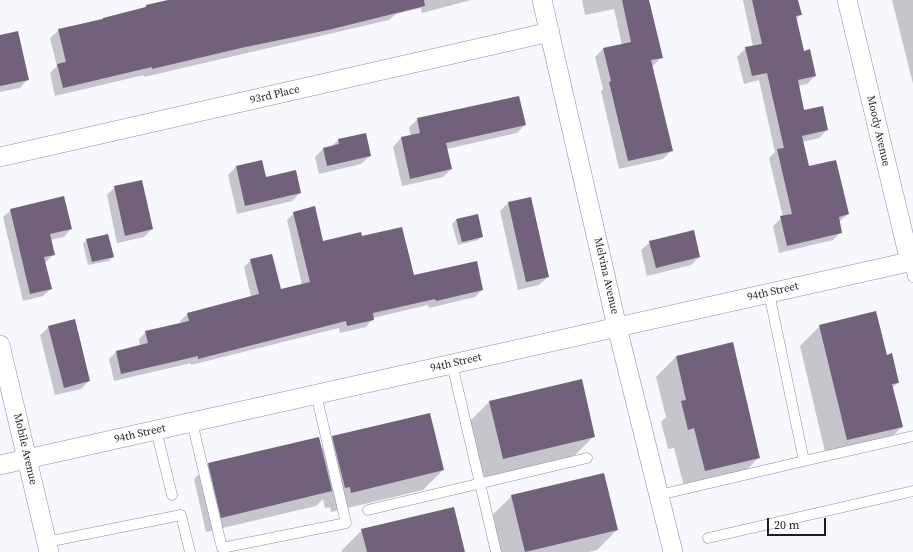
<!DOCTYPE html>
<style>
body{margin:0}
#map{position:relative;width:913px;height:552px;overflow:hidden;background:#f7f7fe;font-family:"Source Serif 4",serif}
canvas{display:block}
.scale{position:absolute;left:767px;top:518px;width:59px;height:18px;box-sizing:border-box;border:2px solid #1c1d28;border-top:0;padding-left:5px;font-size:12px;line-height:14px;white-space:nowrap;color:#1c1d28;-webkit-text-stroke:3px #fff;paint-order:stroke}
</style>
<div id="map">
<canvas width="913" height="552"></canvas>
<div class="scale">20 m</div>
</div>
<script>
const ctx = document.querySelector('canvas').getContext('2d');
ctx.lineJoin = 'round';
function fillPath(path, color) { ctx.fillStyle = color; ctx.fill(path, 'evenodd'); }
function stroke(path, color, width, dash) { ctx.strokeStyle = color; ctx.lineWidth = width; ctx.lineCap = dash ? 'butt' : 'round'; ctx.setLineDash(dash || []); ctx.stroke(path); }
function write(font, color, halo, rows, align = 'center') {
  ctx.font = font + ' "Source Serif 4",serif'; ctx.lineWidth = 4; ctx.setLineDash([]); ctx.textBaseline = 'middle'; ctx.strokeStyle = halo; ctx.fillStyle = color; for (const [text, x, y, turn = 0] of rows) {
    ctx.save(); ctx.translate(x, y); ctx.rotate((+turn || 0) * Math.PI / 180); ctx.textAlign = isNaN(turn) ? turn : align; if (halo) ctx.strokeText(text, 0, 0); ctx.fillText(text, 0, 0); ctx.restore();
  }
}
fillPath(new Path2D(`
 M173,0H471L422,13L421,8L396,14L389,20L144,77V75L55,96L50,73L57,66L50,38L59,30Z
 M582,0H639L662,57L653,66H651L672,150L663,159L619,169L601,91L603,89L595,57L603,49L622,45L614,9L585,15Z
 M743,0H797L801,14L796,19L804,52L815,76L807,84L798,86L804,111L827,130L819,138L802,142L808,167L848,214L839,222L841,232L833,240L779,253L773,226L783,217L769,158L775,152L759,80L744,84L737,57L746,48L753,47Z
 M892,0H913V84Z
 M0,36L28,79L20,88L0,92Z
 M418,119L525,125L517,133L447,149L451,169L443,177L402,186L393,147L401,138L411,136L409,127Z
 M365,134L370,156L361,164L319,174L315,157L323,149L331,147L338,140Z
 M236,167L265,178L300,193L292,201L237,214L228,175Z
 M115,187L152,229L144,237L117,243L107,195Z
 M508,203L548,277L539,285L518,290L500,211Z
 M11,210L71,229L64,237L50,240L54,254L46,262H44L51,289L43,296L23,301L3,217Z
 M294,213L323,242L362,238L413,276L482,290L475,297L429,308L428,305L373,318L366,327L340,333L339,328L191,365V363L114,381L109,359L116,352L140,346L139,339L146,332L181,323L180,321L188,314L251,297L244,267L251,260L280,291L302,285L287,220Z
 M456,220L482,236L478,240L458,245L452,224Z
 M87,240L113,257L109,261L88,265L83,244Z
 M650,242L699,257L691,265L647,276L641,250Z
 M820,326L886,356L898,382L892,388L902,427L881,447L827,460L800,346Z
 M49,327L89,381L81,389L55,395L40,335Z
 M676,357L759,457L739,478L685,490L674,448L668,449L661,422L666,417L656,377Z
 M489,402L594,436L574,456L483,478L469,422Z
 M333,437L443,470L423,490L331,512L330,507L325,508L323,499L316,506L206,532L194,479L209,464L321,449Z
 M512,496L617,530L597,550L589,552H500L491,516Z
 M362,530L464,552H342V550Z`), '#0003');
fillPath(new Path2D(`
 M168,0H424L425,6L328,30L241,48L152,69V67L63,88L57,64L66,62L58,29L103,19V18L146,7V5Z
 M622,0H649L663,58L651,60L673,151L628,161L609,82L611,81L603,48L631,42Z
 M752,0H798L802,15L796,16L804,51L810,49L816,76L798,80L804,110L823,106L828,130L802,136L809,166L836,160L849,214L839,217L842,233L787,246L780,216L792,214L777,149L784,148L767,73L752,76L745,47L762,44Z
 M18,31L29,80L0,86V35Z
 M519,96L526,125L446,143L452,169L410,179L401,137L420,133L417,118Z
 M366,133L371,156L327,166L323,148L339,144L338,139Z
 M262,160L266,177L296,170L301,193L245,206L236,166Z
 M142,180L153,229L125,236L114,186Z
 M64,196L72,229L50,234L55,255L44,257L52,289L30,294L10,209Z
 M531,197L549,277L526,282L508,202Z
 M315,206L323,241L361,232L362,236L402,227L414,275L477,261L483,290L436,301L435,299L373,313L374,320L347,326L346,321L198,359V356L121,374L116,351L148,343L145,331L189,321L187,313L259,294L250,259L272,254L281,289L310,282L293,212Z
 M478,214L483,237L462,242L456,219Z
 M694,230L700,257L656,268L649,241Z
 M108,234L114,257L92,262L86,239Z
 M876,311L887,355L892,353L899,383L892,384L903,427L847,440L819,325Z
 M75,319L90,381L64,388L48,326Z
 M733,342L760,458L705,471L694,428L688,430L681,401L686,400L676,356Z
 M582,379L595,437L503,459L489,401Z
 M430,413L444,470L351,493L350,487L345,488L332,436Z
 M319,437L332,491L221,518L208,463Z
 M604,473L618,530L525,552L511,495Z
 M454,507L465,552H367L361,529Z`), '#71617a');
const lane = new Path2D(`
 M910,262L913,277
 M452,364L496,552
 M192,422L222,548L346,523L316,394
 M156,430L172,495
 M804,461L913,436
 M659,495L804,461L769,293
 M368,510L587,458
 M708,538L913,491
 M47,542L181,515L190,552`);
const street = new Path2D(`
 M542,0L617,327L673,552
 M847,0L910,262
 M0,157L550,32
 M0,345L49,552
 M0,465L913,261`);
stroke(lane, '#898ba8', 11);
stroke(street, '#898ba8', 20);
stroke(lane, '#fff', 10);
stroke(street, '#fff', 19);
write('11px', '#1c1d28', '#fff', [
 ["93rd Place",275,95,-13],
 ["Moody Avenue",878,131,77],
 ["Melvina Avenue",606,276,77],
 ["94th Street",773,292,-13],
 ["94th Street",456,363,-13],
 ["94th Street",140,434,-13],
 ["Mobile Avenue",25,449,77]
]);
</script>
